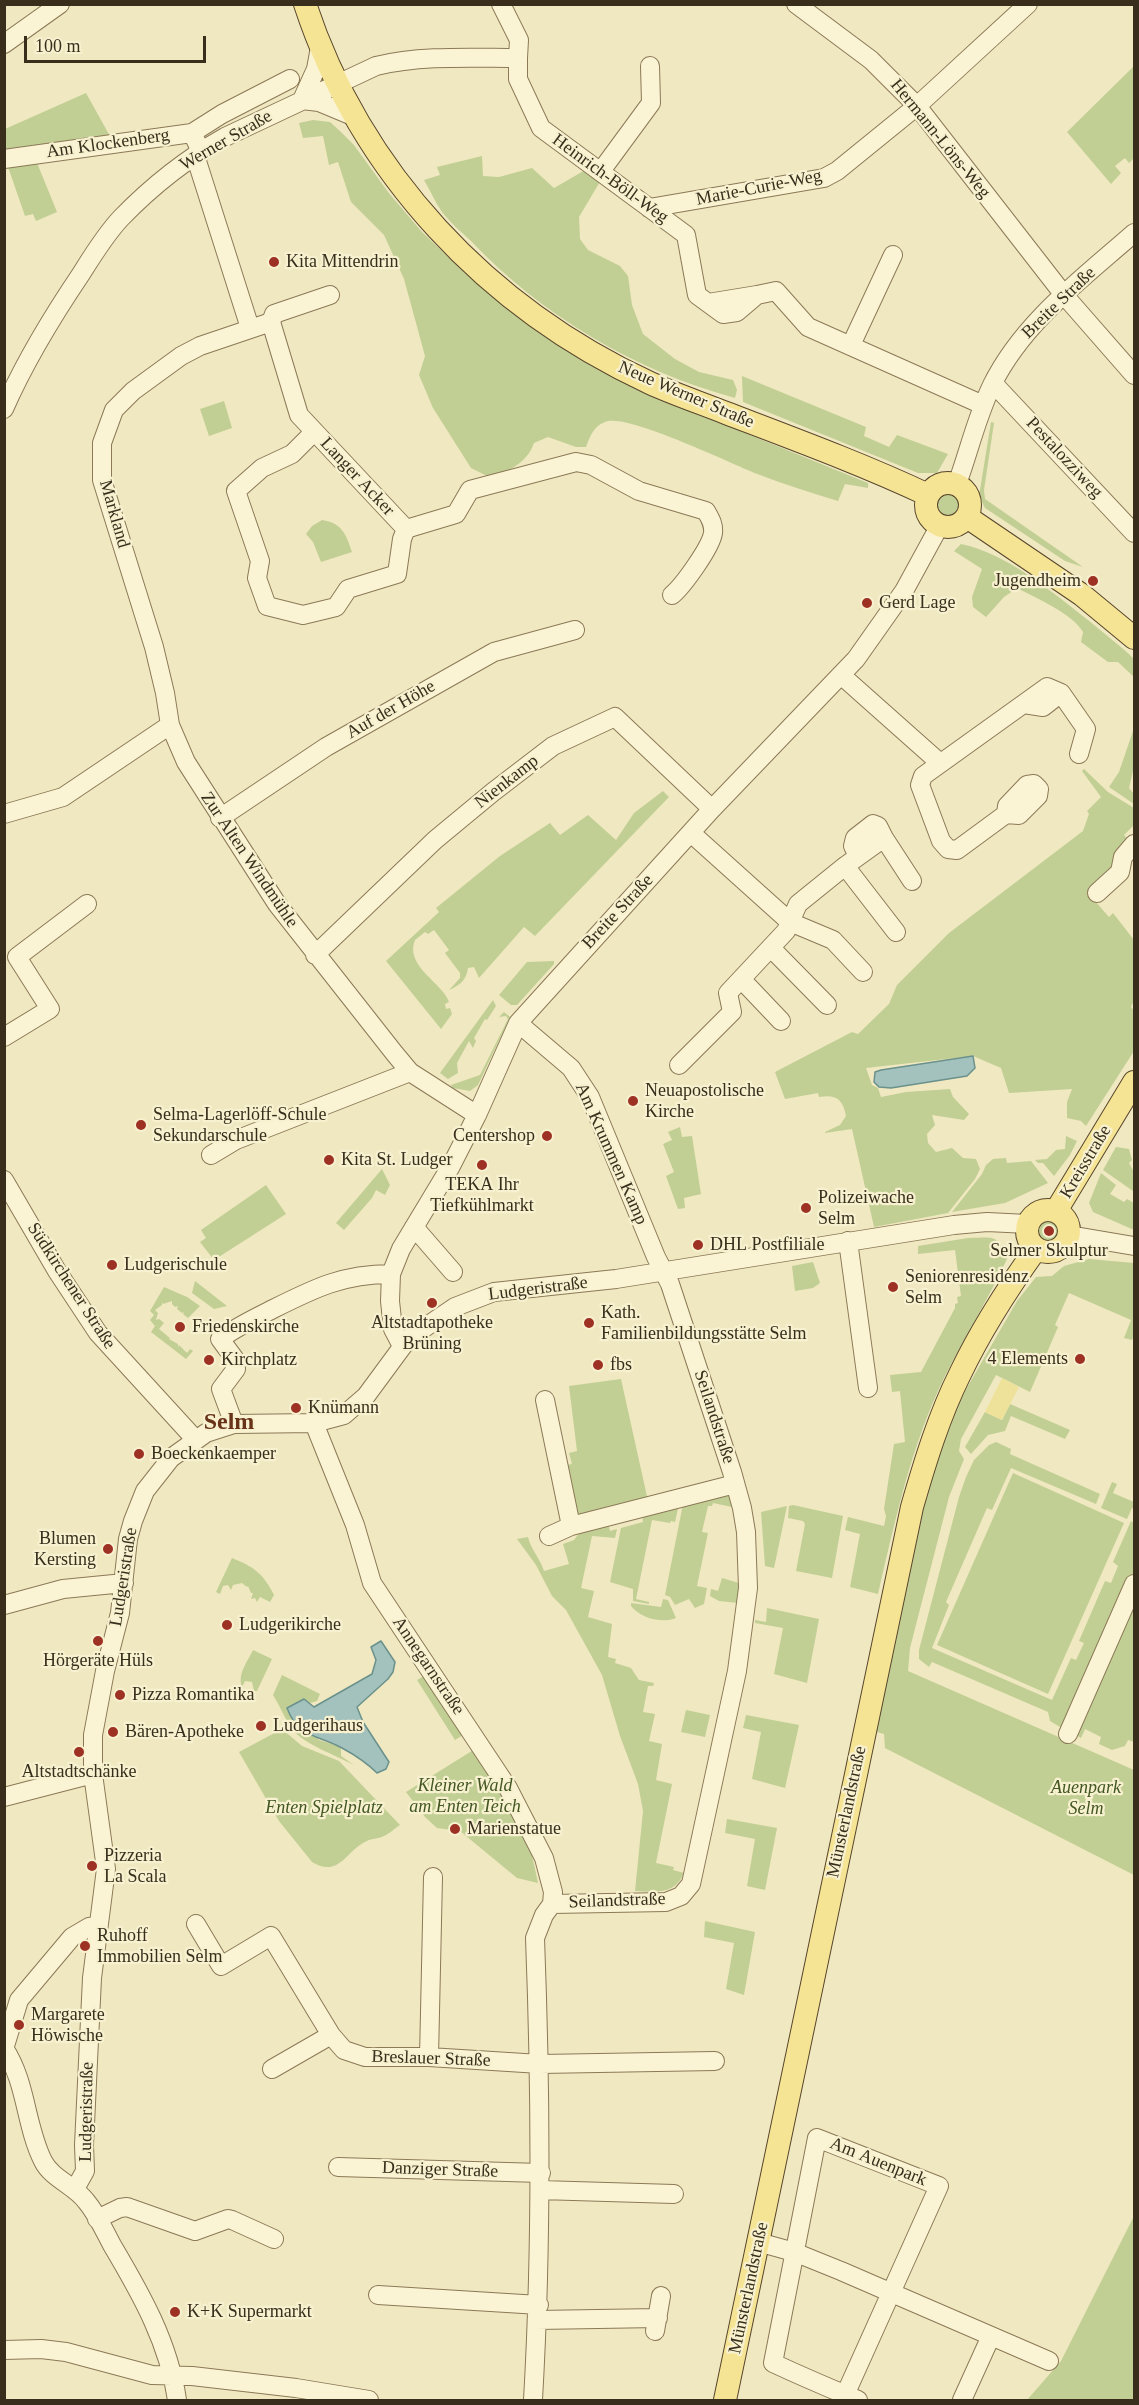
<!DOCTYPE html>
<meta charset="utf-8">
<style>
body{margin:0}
#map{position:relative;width:1139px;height:2405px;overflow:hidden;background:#f0e8c0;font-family:Georgia,serif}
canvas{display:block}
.frame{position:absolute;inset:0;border:6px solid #392e1c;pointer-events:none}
.scale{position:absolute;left:24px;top:36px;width:182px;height:27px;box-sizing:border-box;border:3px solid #392e1c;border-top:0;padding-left:8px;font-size:18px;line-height:21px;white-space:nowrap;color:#392e1c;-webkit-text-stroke:4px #f7f1d0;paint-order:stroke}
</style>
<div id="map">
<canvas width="1139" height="2405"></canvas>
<div class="frame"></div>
<div class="scale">100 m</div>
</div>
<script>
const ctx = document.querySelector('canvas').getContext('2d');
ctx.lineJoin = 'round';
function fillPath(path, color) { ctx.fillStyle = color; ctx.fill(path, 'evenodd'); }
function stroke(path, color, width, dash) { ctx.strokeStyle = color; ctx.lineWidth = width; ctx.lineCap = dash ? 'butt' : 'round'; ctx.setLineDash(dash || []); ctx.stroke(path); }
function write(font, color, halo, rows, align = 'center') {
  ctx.font = font + ' Georgia,serif'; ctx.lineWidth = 4.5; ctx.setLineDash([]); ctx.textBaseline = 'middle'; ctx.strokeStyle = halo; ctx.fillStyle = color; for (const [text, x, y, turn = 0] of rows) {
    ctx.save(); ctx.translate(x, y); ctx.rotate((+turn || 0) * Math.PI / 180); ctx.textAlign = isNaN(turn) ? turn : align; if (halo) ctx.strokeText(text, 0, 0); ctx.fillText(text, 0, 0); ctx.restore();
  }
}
fillPath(new Path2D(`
 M1134,66V158L1129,163L1125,158L1115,166L1121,173L1111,184L1067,132Z
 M86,93L111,138L5,156V129Z
 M313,120L330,122L341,132L354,145L388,192L422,232L466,274L527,323L706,417L868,483V488L845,484L838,501C812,493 786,485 760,475C733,465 626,412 605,422C594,426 590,436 586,447H576L548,437L534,443C527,463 510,470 491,478L471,468L433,408L419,375L425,356L404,279L384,235L351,202L338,162L329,165L323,136L303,138L299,123Z
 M482,156L483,176L499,177L532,168L554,188L587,169L601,180L579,217L580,239L588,250L620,266L628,276L632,305L643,334L675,359L699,372L733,380L737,390L735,398C636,371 542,316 471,241C461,232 450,222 442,212C435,202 430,190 424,180L440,175L437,167Z
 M35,158L57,212L36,221L33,214L25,216L7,164Z
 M742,376L866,427L864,436L889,447L897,435L948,454L937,473H918L743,402Z
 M224,401L232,428L209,436L200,409Z
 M991,422L994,423L984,490L985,499L1083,567L1065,561L985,508L979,496Z
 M934 504a14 14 0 1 1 28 0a14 14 0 1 1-28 0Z
 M322,520C342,523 346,534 352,552L321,562L313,542L306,534L312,526Z
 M961,544C1006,553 1052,592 1088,620C1103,633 1120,645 1134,659V677L1118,662H1108L1081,642L1083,632C1073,614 1036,598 1017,588L1004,597L986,617L973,607L972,597L982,569L954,551Z
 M1134,728V767L1129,788L1134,794V804L1109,787L1119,772Z
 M1084,769L1108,792L1134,808V825L1124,835L1130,842L1113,859L1109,876L1088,893L1109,917L1113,913L1134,940V1001L1131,1007L1134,1011V1051L1086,1126L1081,1121L1067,1118V1102L1072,1089L1009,1093L1001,1068L973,1056L866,1068L872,1085L878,1088L881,1097L906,1092L950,1089L953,1097L969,1114L964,1120L932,1115L935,1125L927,1134L928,1143L936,1152L952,1148L963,1158L976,1159L980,1169L975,1179L948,1213L874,1227L852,1129L825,1133V1132L840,1125L846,1116C843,1099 836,1094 819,1097L818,1093L785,1099L775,1072L852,1032L858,1034L889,1004L897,985L949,933L1083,831L1089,814L1087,811L1101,797L1082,771Z
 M663,791L669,797L535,936L524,927L479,978L474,967L468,968C466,981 460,985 449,990L460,978V973L445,953L449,950L434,930L428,934L425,932L415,940C404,966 443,983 449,1002L445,1004L446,1009L450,1008L452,1014L441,1029L386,961L439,912L436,908L500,856L550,823L560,835L588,815L616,840L634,813Z
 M554,961V964L517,1005H511L499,995L527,962Z
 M493,1000L496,1006L487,1020L485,1019L474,1038L476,1041L473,1048L469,1041L457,1063L458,1073L448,1079L440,1073Z
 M504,1012L510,1017L478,1085L470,1091L453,1088L451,1085L480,1075L508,1019L506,1016L499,1017Z
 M680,1127L682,1137L692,1136L701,1194L684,1198L685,1208L678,1209L666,1176L674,1172L663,1144L672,1140L668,1132Z
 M1066,1136L1077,1141L1070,1155L1054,1176L1043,1163H1038L1035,1160L1047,1159L1056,1150L1065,1149Z
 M1116,1147L1129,1149L1132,1160L1129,1163L1134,1172L1133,1191L1103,1170Z
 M1006,1158L1007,1163L1031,1161L1048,1183L1005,1203L952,1212L982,1174L986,1165L993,1159Z
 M382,1169L390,1185L385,1195L376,1190L372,1198L344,1230L336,1223Z
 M1101,1173L1116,1185L1110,1194L1124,1202L1127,1199L1134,1203V1230L1093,1212L1089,1203Z
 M266,1185L286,1214L214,1260L200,1242L206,1238L201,1230Z
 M1037 1232a12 12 0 1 1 24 0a12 12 0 1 1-24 0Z
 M968,1238C994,1238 997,1233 1007,1259C988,1299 965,1337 945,1376C911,1445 895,1521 878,1594L850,1587L860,1534L845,1530L848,1517L884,1526L886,1516L884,1509L894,1444L905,1442L900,1391L892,1392L890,1375L921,1372L955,1308V1304L958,1303L957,1297L961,1296L955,1250L918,1254V1246Z
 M1089,1259L1134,1263V1335L1132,1340L1124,1338L1131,1320L1069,1293L1055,1325L1058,1327L1030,1392L996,1375L961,1439L959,1451L964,1459L949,1497L910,1648L908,1671L1134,1770V1875L885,1748L884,1734L873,1731L926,1494L938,1457L961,1398L1017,1301L1036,1277L1052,1276L1064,1266Z
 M813,1262L820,1283L813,1288L795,1291L792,1266Z
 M195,1281L227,1306L214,1309L192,1293Z
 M164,1287L187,1297L200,1306L188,1318L183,1314L184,1312L182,1313L177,1309L178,1306L175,1307L172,1304V1301L163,1304L162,1302V1305L155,1310L158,1313L156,1320L159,1319L164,1323L159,1329L170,1338L169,1339L178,1344V1347L179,1345L187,1353L190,1349L193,1351L186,1359L151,1332L155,1326L150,1320L154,1315L150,1311Z
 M621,1379L648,1501L577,1518L562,1466L572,1464L569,1453L577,1451L569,1386Z
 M1010,1404L1070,1430L1065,1439L1011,1416L1005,1431L988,1435L971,1454L965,1447L985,1412L1002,1420Z
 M996,1442L1011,1449L1010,1454L1100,1494L1096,1504L1011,1468L992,1510L987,1508L946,1602L949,1605L932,1648L1052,1700L1071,1658L1076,1660L1084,1643L1079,1641L1105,1581L1111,1583L1118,1566L1113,1562L1131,1521L1134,1523V1573L1065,1730L1050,1721L1048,1712L932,1662L929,1667L919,1659V1650L959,1497L966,1477L974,1460L989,1445Z
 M1013,1473L1124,1523L1048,1694L937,1645Z
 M1112,1482L1117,1484L1113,1493L1134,1502V1509L1132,1508L1127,1519L1101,1508Z
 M725,1493L730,1496L732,1507L713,1503L712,1506H708L702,1532L708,1533L697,1586L707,1588L704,1604L695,1608L689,1599L675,1605L670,1597L665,1595L683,1504Z
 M679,1504L675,1522L671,1521L670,1523L652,1520L636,1599L649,1602V1604L633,1601V1589L610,1582L621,1528L643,1522L642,1514Z
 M793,1505L843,1516L832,1578L796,1571L805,1524L803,1521L788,1518L789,1506Z
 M787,1506L774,1568L765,1566L761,1512Z
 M608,1523L610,1531L617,1529L615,1538L592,1536L581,1588L594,1591L588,1617L612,1624L608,1657L616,1659L615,1663L631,1668L639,1680L654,1683L653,1686H648L643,1712L655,1714L649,1741L662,1744L656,1780L672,1784L656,1863L674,1867L673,1870L684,1873C675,1895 655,1892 635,1891L643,1811L638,1784L620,1736L602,1675L566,1610L552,1596L536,1565L517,1539L528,1537C531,1550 540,1558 544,1571L569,1564L563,1544L574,1540L580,1532Z
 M232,1558C254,1567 263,1573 274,1595L270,1602L260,1597L257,1602L255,1598L251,1599L253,1593H251L248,1586L247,1587L242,1583L233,1585L231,1590L228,1585L223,1586L220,1594L216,1592Z
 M722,1578L739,1583L738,1603L719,1601L710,1596L711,1589L718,1591Z
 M1134,1598V1742L1128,1740L1125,1746L1112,1750L1099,1744L1101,1737L1085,1729L1081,1738L1076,1735Z
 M663,1599L668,1600L676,1618C661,1624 641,1618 631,1606V1603L661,1607Z
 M767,1608L819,1619L807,1683L774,1674L783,1628L755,1623V1620L766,1622Z
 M253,1650L272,1659L257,1691H254L252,1682L245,1681L242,1687C237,1674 248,1661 253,1650Z
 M282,1675L320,1694L317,1701L310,1703L304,1699L287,1708L319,1740L341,1747V1756L354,1765C337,1756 302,1743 292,1729C285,1719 280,1706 273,1695Z
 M426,1675L463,1735L455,1740L417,1680Z
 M686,1710L710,1715L705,1737L681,1732Z
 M746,1715L799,1725L785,1788L752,1779L761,1732L743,1728Z
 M282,1729L302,1746L339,1761L400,1825C395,1828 389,1834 384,1836C378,1839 371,1838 365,1842C345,1852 339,1878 312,1862L279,1821L239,1752Z
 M475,1749L494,1778L532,1855L538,1883L517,1878L460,1831L437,1828L425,1817L406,1792Z
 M727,1819L777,1828L765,1890L747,1886L755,1839L725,1833Z
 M705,1921L755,1932L744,1995L726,1989L734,1943L704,1937Z
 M1134,2216V2400H1027L1061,2361Z`), '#c1cf94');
fillPath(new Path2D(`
 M1002,1378L1019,1387L1002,1420L985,1412Z`), '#eee29b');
const water = new Path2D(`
 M973,1056L975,1068L967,1076L891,1088L879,1087L874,1082L875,1072L881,1070Z
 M381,1641L395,1662L393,1672L388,1679L357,1707L363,1722L389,1762L386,1769L377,1773C367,1763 355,1755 342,1748C319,1735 298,1738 287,1708L304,1699L314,1707L372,1674L376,1660L371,1647Z`);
fillPath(water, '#a3c2bd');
stroke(water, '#6a918c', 1.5);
const minor = new Path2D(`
 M501,4L519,40L518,58
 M796,4L871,60L917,106L1064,295L1134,375
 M4,44L60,4
 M302,100L316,69L320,47
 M302,100L319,102L355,117
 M192,133L222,114L290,79
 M195,155L250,328
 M4,159L192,133L201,151
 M601,171L651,103L650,66
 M649,208L824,178L837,171L917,106L1028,4
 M330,295L274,314L271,322L299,415L406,529
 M708,303L757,295
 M271,322L200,346L181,356L133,391L114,410L102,443V480L154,647L165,693L170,725L186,762L277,904L395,1054L410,1072L477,1115
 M851,345L893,255
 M993,383L1134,533
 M4,409C25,361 52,317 81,274C93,255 105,235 121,218C152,186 186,159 225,137L376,66C422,55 471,58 518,58V79L541,128L686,235L697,295L723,314L737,312L757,295L776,291L808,327L983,405
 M314,432L292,454L262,468L236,491L260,561L257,578L267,606L303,615L336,607L348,589L397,574L402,539L406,529
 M957,484C969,451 977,416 992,385C1023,322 1083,278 1134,233
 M406,529L456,514L470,490L576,462L591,465L639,491L706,511C710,518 714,524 713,533C711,547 683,586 672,595
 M841,675L940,763
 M1024,704L1043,707L1061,693
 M4,814L63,797L170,725
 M1006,814L1007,806L1027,785L1034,784L1039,789L1038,796L1019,815L1006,814L957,850L948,849L941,841L920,785L923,776L1047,687L1061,693L1086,729L1079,754
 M220,818L326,747L494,652L575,630
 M691,833L790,922L833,940L863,972
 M858,856L853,846L855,838L873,824L878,826L884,838
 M845,866L896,932
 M1097,893L1120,872L1123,857L1134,844
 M771,948L827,1005
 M315,955L435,840L493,792L553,746L615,717L712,809
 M742,980L781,1021
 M518,1023L571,1068L590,1097L656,1257L670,1284L732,1472L742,1508L746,1532L748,1588L737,1671L691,1884L681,1896L666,1902L552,1904
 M4,1037L50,1009L17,957L87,904
 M679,1065L732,1012L728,993L786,931L798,904L845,866L884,838L912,881
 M211,1155L236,1140L410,1072
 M4,1180L57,1271L98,1333L195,1439
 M414,1227L453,1272
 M1069,1235L1134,1246
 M848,1241L868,1388
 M402,1346L393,1329L390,1301L391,1274L401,1249L451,1166L477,1115L518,1023L712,809L856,659L904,591L940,525
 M545,1400L571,1526
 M314,1423L355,1525L372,1583L508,1788L544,1858L553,1892L552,1904
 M234,1424L221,1389L236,1369L234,1358L220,1339C236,1327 255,1318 273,1309C315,1288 343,1274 391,1274
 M549,1536L571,1526L735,1484
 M4,1605L63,1589L124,1583
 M1068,1734L1134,1584
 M4,1797L93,1774
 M196,1924L221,1966L271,1936L331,2035L344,2050L365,2057H429L540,2064L715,2061
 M4,2048C27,2083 25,2125 43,2161C52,2179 74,2185 86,2201C97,2214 104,2230 112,2245C141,2294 169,2343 177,2400
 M4,2049L19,2000L72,1937L89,1927L97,1926
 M429,2057L433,1877
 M272,2069L331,2035
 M338,2167L541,2173
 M75,2189L85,2171L84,2145L92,1978L106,1869L93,1774V1735L105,1671L120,1613L128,1539L133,1521L145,1491L171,1458L206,1433L234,1424L314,1423L344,1415L366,1396L408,1339L455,1307L494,1292L616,1279L954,1225L987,1222L1028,1224
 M540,2190L674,2194
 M97,2219L120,2208L127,2207L195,2231L228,2219L232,2220L274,2239
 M758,2242L794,2252L841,2271L1049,2361
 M378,2295L539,2305
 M537,2320L658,2318
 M655,2331L661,2296
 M4,2350L41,2349L66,2352L152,2375L192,2376L296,2388L369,2400
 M533,2400C542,2244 541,2094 535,1938L544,1915L552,1904
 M842,2400L845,2395L939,2186L817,2138L773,2363C801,2376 829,2388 858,2400
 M962,2400L991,2336`);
const major = new Path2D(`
 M305,4C361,174 488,308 650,383C674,394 701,403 726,413C794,439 862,464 928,495
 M926 505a22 22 0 1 1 44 0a22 22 0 1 1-44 0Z
 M967,517L1082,595L1134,638
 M1027 1231a21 21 0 1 1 42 0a21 21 0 1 1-42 0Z
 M1056,1211L1134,1082
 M725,2400L912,1507C925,1462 939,1416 960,1374C981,1330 1008,1288 1036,1249`);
stroke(minor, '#8b7957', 20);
stroke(major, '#58462c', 24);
stroke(minor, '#fbf4d4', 18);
stroke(major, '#f6e495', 22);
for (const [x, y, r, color] of [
 [274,262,6,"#9d3123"],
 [1093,581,6,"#9d3123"],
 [867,603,6,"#9d3123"],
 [633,1101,6,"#9d3123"],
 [141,1125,6,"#9d3123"],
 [547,1136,6,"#9d3123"],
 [329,1160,6,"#9d3123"],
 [482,1165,6,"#9d3123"],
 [806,1208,6,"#9d3123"],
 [1049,1231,6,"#9d3123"],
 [698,1245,6,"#9d3123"],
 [112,1265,6,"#9d3123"],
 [893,1287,6,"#9d3123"],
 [432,1303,6,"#9d3123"],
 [589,1323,6,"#9d3123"],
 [180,1327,6,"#9d3123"],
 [1080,1359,6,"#9d3123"],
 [209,1360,6,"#9d3123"],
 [598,1365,6,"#9d3123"],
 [296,1408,6,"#9d3123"],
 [139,1454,6,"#9d3123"],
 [108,1549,6,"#9d3123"],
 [227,1625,6,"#9d3123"],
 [98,1641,6,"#9d3123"],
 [120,1695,6,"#9d3123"],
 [261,1726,6,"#9d3123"],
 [113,1732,6,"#9d3123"],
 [79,1752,6,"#9d3123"],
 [455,1829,6,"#9d3123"],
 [92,1866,6,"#9d3123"],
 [85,1946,6,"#9d3123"],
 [19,2025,6,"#9d3123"],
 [175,2312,6,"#9d3123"]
]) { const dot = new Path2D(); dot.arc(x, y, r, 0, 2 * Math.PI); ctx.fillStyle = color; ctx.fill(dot); stroke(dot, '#f7f1d0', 2); }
write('18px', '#392e1c', '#f7f1d0', [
 ["Hermann-Löns-Weg",940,139,51],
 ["Werner Straße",226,141,-30],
 ["Am Klockenberg",108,144,-8],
 ["Heinrich-Böll-Weg",610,179,36],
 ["Marie-Curie-Weg",759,188,-11],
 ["Breite Straße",1059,303,-44],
 ["Neue Werner Straße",686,395,23],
 ["Pestalozziweg",1064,458,47],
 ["Langer Acker",357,477,47],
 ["Markland",114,514,74],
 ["Auf der Höhe",391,710,-30],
 ["Nienkamp",507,782,-38],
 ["Zur Alten Windmühle",249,860,56],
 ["Breite Straße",618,912,-47],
 ["Am Krummen Kamp",611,1154,66],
 ["Kreisstraße",1086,1162,-59],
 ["Südkirchener Straße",71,1286,57],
 ["Ludgeristraße",538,1289,-7],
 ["Seilandstraße",714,1417,72],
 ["Ludgeristraße",124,1577,-81],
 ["Annegarnstraße",428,1666,56],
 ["Münsterlandstraße",847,1812,-78],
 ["Seilandstraße",617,1901,-2],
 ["Breslauer Straße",431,2059,2],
 ["Ludgeristraße",87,2112,-89],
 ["Am Auenpark",878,2162,22],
 ["Danziger Straße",440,2170,2],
 ["Münsterlandstraße",749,2288,-78]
]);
write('18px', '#392e1c', '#f7f1d0', [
 ["Kita Mittendrin",286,262],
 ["Jugendheim",1081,581,"right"],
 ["Gerd Lage",879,603],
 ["Neuapostolische",645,1091],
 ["Kirche",645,1112],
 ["Selma-Lagerlöff-Schule",153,1115],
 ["Sekundarschule",153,1136],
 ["Centershop",535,1136,"right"],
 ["Kita St. Ludger",341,1160],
 ["TEKA Ihr",482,1185,"center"],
 ["Tiefkühlmarkt",482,1206,"center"],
 ["Polizeiwache",818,1198],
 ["Selm",818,1219],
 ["DHL Postfiliale",710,1245],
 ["Selmer Skulptur",1049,1251,"center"],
 ["Ludgerischule",124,1265],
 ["Seniorenresidenz",905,1277],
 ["Selm",905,1298],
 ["Kath.",601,1313],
 ["Familienbildungsstätte Selm",601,1334],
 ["Altstadtapotheke",432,1323,"center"],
 ["Brüning",432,1344,"center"],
 ["Friedenskirche",192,1327],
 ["4 Elements",1068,1359,"right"],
 ["Kirchplatz",221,1360],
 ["fbs",610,1365],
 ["Knümann",308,1408],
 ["Boeckenkaemper",151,1454],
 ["Blumen",96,1539,"right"],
 ["Kersting",96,1560,"right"],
 ["Ludgerikirche",239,1625],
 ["Hörgeräte Hüls",98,1661,"center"],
 ["Pizza Romantika",132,1695],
 ["Ludgerihaus",273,1726],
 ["Bären-Apotheke",125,1732],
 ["Altstadtschänke",79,1772,"center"],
 ["Marienstatue",467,1829],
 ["Pizzeria",104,1856],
 ["La Scala",104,1877],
 ["Ruhoff",97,1936],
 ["Immobilien Selm",97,1957],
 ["Margarete",31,2015],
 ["Höwische",31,2036],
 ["K+K Supermarkt",187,2312]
], 'left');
write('italic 18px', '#435722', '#f7f1d0', [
 ["Kleiner Wald",465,1786],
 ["am Enten Teich",465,1807],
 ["Auenpark",1086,1788],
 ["Selm",1086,1809],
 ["Enten Spielplatz",324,1808]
]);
write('bold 24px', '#683319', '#f7f1d0', [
 ["Selm",229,1423]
]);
</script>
